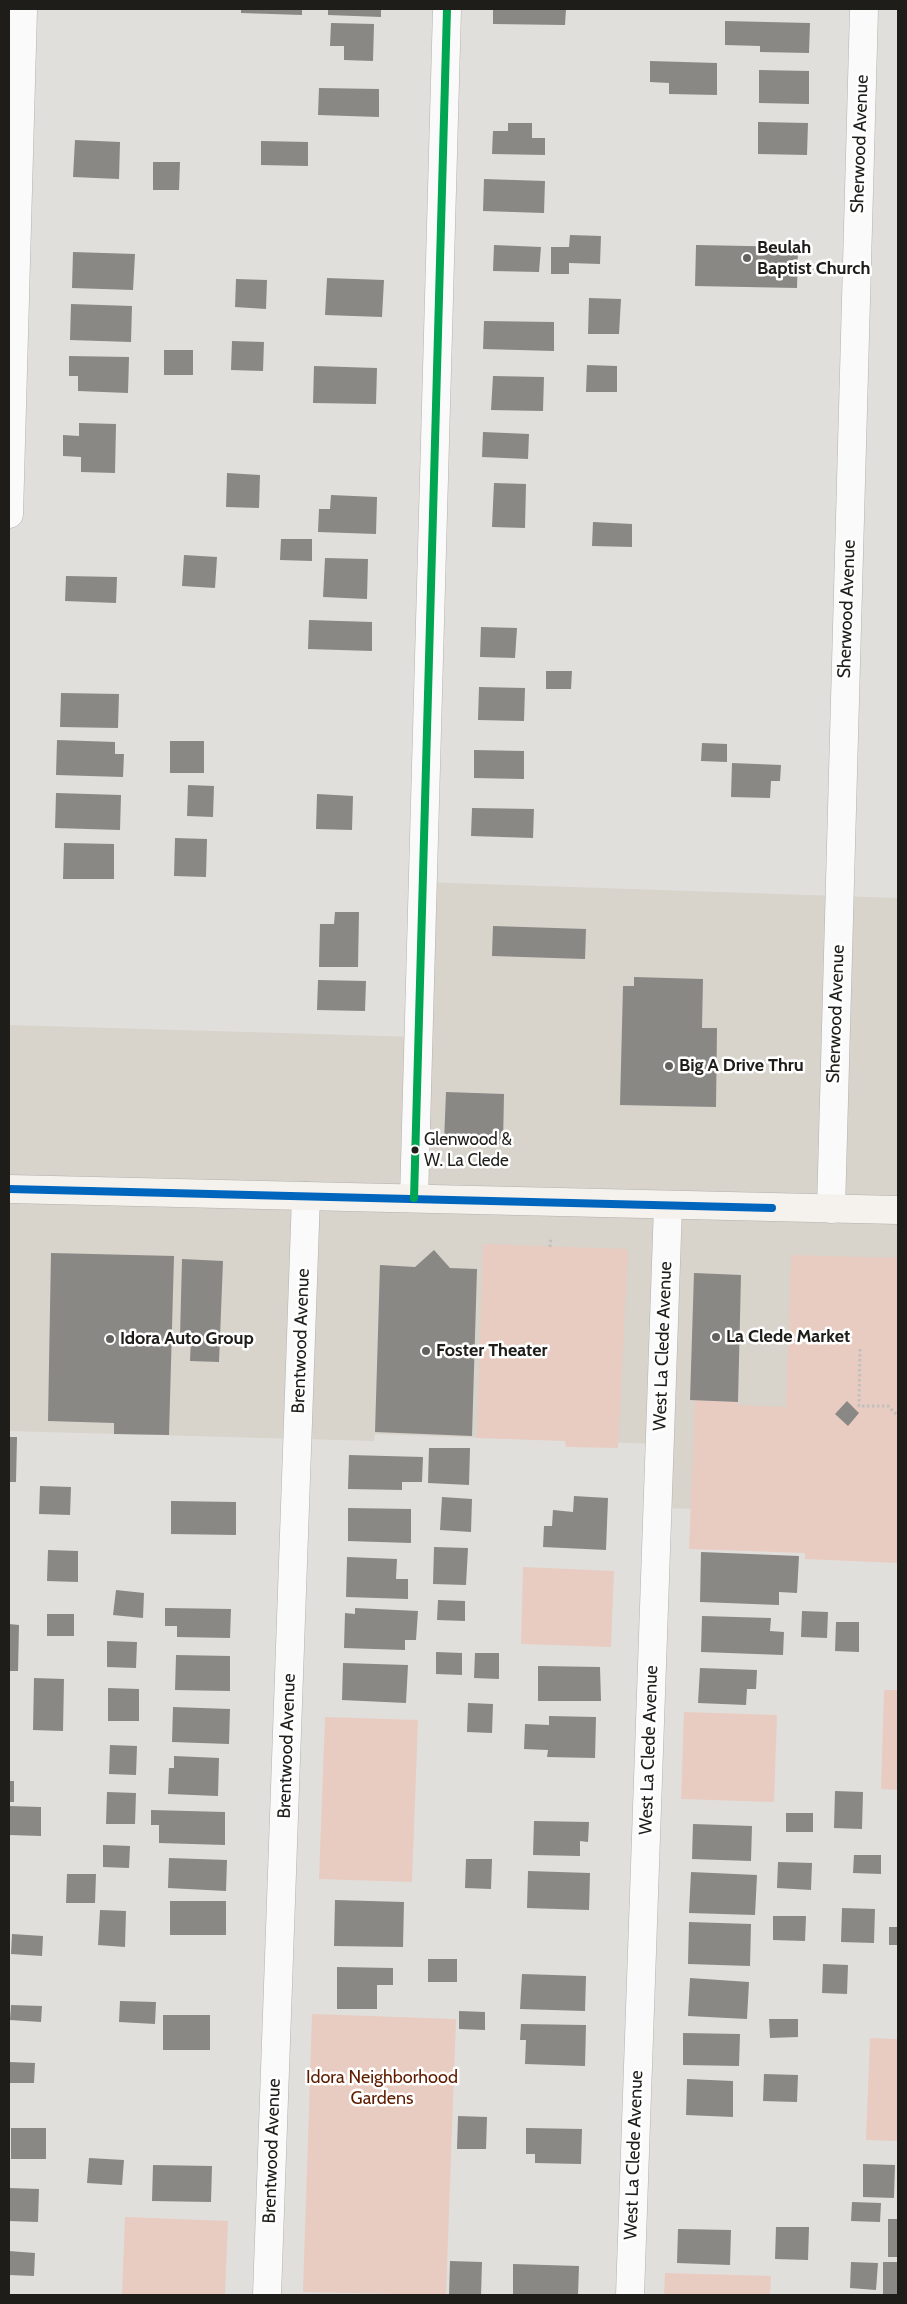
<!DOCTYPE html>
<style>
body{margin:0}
#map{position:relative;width:907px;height:2304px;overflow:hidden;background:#e1dfdc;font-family:Cabin,sans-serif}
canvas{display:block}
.frame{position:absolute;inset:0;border:10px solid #1e1d1a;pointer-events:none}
</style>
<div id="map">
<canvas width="907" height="2304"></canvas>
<div class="frame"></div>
</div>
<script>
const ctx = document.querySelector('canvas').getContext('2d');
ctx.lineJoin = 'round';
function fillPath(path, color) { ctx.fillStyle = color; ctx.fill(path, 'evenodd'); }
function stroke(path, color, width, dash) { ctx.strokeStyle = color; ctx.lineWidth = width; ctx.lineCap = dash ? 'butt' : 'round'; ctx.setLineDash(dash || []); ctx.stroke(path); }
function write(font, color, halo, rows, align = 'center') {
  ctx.font = font + ' Cabin,sans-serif'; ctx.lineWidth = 5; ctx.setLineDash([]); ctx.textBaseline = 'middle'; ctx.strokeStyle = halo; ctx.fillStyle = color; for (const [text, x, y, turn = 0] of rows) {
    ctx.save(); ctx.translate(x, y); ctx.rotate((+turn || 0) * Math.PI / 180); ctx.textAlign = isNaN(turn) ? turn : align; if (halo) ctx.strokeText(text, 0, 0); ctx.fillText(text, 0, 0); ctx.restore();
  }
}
fillPath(new Path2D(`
 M423,882L898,898V1514L657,1508L659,1444L375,1434L374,1441L9,1431V1025L418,1037Z`), '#d8d3cb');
fillPath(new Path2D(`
 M483,1244L628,1249L618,1448L566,1447L565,1441L477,1438Z
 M791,1255L898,1258V1563L805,1559V1553L689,1549L695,1400L738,1402V1405L786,1407Z
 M523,1567L614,1571L611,1647L521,1644Z
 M884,1690H898V1790L881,1789Z
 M684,1712L777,1715L774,1802L681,1799Z
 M325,1717L418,1720L412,1882L319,1879Z
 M312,2014L456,2019L446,2295L303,2292Z
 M870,2038L898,2039V2141L866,2140Z
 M125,2217L228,2221L225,2295H122Z
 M665,2273L771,2276L770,2295H664Z`), '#e8ccc1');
fillPath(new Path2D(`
 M241,9H302V15L241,13Z
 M328,9H381V17L328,15Z
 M493,9H566L565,25L493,24Z
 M725,21L810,23L809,53L760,52V46L725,45Z
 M331,23L374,24L373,61L344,60V46H330Z
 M650,61L717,63V95L669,94V83L650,82Z
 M759,70L809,71V104L759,103Z
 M319,88L379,89V117L318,115Z
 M758,122L808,123L807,155L758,154Z
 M508,123H532V138H545V155L492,154L493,131H508Z
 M75,140L120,142L119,179L73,177Z
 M261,141L308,142V166L261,165Z
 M153,162H180L179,190H153Z
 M484,179L545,181L544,213L483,211Z
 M570,235L601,236L600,264L569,263V274H551V247H569Z
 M494,245L541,247L539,272L493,271Z
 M696,245L798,247L797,288L695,286Z
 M73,252L135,254L133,290L72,288Z
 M327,278L384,280L382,317L325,315Z
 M236,279L267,280L266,309L235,307Z
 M589,298L621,299L619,334H588Z
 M71,304L132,306L131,342L70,340Z
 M484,321L554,322V351L483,349Z
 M232,341L264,342L263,371L231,370Z
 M164,350H193V375H164Z
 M69,356L129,357L128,393L78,391V376H69Z
 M587,365L617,366V392H586Z
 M314,366L377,368L376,404L313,403Z
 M493,376L544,377L543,411L491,410Z
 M79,423L116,424L115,473L81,472V457L63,456V435L79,436Z
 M483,432L529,434L528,459L482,457Z
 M227,473L260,475L259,508L226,507Z
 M494,483L526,484L525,528L492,527Z
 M331,495L377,497L376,534L318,532L319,509H330Z
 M593,522L632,524V547L592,546Z
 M281,539H312V561L280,560Z
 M184,555L217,557L215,588L182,586Z
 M325,558L368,559L367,599L323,597Z
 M66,576L117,577L116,603L65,601Z
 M309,620L372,622V651L308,649Z
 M481,627L517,628L515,658L480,657Z
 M546,671H572L571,689H546Z
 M479,687L525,688L524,721L478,720Z
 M61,693L119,694L118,728L60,727Z
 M57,740L115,742V754H124L123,777L56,775Z
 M170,741H204V773H170Z
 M702,743L727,744V762L701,761Z
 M474,750L524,751V779L474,778Z
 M732,763L781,765L780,781H771L770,798L731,797Z
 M188,785L214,786L213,817L187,816Z
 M56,793L121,795L120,830L55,828Z
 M317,794L353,796L352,830L316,829Z
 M472,808L534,809L533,838L471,836Z
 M175,838L207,839L206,877L174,876Z
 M64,843L114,844V879H63Z
 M335,912H359L358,967H319L320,924H334Z
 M493,926L586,929L585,959L492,956Z
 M634,977L703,979L702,1028H717L716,1107L620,1105L623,986H634Z
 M318,980L366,981L365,1011L317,1010Z
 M446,1092L504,1094L503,1144L444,1142Z
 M434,1250L450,1268L477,1269L472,1436L375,1432L380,1265L415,1267Z
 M51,1253L174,1256L169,1435L114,1434V1423L48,1421Z
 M182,1259L223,1261L219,1362L190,1361L191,1337H180Z
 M694,1273L741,1275L738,1402L690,1400Z
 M847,1401L859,1413L848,1426L835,1414Z
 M9,1437H17L16,1482H9Z
 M429,1448H470L469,1485L428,1483Z
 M349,1455L423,1457L422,1482H402V1490L348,1489Z
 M40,1486L71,1487L70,1515L39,1514Z
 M574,1496L608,1498L606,1550L543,1547L544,1526H552L553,1510L573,1512Z
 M442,1497L472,1499L471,1532L440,1530Z
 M171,1501L236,1502V1535L171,1534Z
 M348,1508L411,1509V1543L348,1541Z
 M434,1547L468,1548L466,1585L433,1584Z
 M48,1550L78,1551V1582L47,1581Z
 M701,1552L799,1556L797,1593L779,1592V1605L700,1602Z
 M347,1557L397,1559L396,1579H408V1599L346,1597Z
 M116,1590L144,1593L143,1618L113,1615Z
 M438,1600L465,1601V1621L437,1620Z
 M165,1608L231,1609L230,1638L177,1637V1626H165Z
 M355,1608L418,1611L416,1640H405V1650L344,1648L345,1613L355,1614Z
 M802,1611L828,1612L827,1638L801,1637Z
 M47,1614H74V1636H47Z
 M702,1616L771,1618L770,1631L784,1632L783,1655L701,1652Z
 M836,1622H859V1652L835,1651Z
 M9,1624L19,1625L18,1671H9Z
 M107,1641L137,1642L136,1668L107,1667Z
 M436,1652L462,1653V1675L436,1674Z
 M475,1653H499V1679L474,1678Z
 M176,1655L230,1656V1691L175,1690Z
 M343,1663L408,1665L406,1703L342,1700Z
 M538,1666L600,1667L601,1701H538Z
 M700,1668L757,1670L756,1689H747L746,1705L698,1703Z
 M34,1678L64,1679L63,1731L33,1730Z
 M108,1688L139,1689V1721H108Z
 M468,1703L493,1704L492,1733L467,1732Z
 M173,1707L230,1709L229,1744L172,1742Z
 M549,1716L596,1717L595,1758L547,1757L548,1750L524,1749L525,1724L549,1725Z
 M110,1745L137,1746L136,1775L109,1774Z
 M174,1756L219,1758L218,1796L168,1794L169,1768H174Z
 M9,1781H14V1802H9Z
 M835,1791L863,1792L862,1829L834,1828Z
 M107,1792L136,1793L135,1824H106Z
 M9,1806L41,1807V1836L9,1835Z
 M151,1810L225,1812V1845L159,1843V1825H151Z
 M786,1813H813V1832H786Z
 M534,1821L589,1822L588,1842L580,1841V1856L533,1855Z
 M693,1824L752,1826L751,1861L692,1859Z
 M103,1845L130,1846L129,1868L103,1867Z
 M854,1855H881V1874L853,1873Z
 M169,1858L227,1860L226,1891L168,1888Z
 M466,1859H492L491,1889L465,1888Z
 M778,1862L812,1863L811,1890L777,1888Z
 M528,1871L590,1873L589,1910L527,1908Z
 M691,1872L757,1875L755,1915L689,1913Z
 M67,1874H96L95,1903H66Z
 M335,1900L404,1902L403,1947L334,1946Z
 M170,1901H226V1935H170Z
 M842,1908L875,1909L874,1943L841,1942Z
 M100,1910L126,1911L125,1947L98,1945Z
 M773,1916H806L805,1941L773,1940Z
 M689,1922L751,1924L750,1966L688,1964Z
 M889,1927H898V1945H889Z
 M12,1934L43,1936L42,1956L11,1954Z
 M428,1959H457V1982H428Z
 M823,1964L848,1965L847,1994L822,1993Z
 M337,1967L393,1968V1985H377V2009H337Z
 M522,1974L586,1976L585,2011L520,2009Z
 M690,1978L749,1982L747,2019L688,2016Z
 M120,2001L156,2002L155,2024L119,2022Z
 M11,2005L42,2006L41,2022L10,2020Z
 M459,2011L485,2012V2030L459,2029Z
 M163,2015H210V2050H163Z
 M769,2019H798V2037L770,2038Z
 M521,2024L586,2025L585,2066L525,2064L526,2040H520Z
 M683,2033L740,2034L739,2066L683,2065Z
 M9,2062L35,2063L34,2083H9Z
 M764,2074L798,2075L797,2102L763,2101Z
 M687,2079L733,2081V2117L686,2115Z
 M458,2116L487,2117L486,2149H457Z
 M11,2128H46V2159H11Z
 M526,2128L582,2129L581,2164L535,2163V2154H526Z
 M89,2158L124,2160L122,2185L87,2183Z
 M863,2164L895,2165L894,2198L863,2197Z
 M153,2165L212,2166L211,2202L152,2201Z
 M9,2188L39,2189L38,2222L9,2221Z
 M852,2202L881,2203L880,2222L851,2221Z
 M888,2219H898V2257H888Z
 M776,2227H809L808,2260L775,2259Z
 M678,2229L731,2230L730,2265L677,2263Z
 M9,2251L35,2253L34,2276L9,2275Z
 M450,2261L482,2262L481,2295H449Z
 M851,2262L878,2263L876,2290L850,2288Z
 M883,2262H898V2295H883Z
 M513,2264L579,2266L578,2295H513Z`), '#898885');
const street = new Path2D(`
 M9,514L23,9
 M414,1198L447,9
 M831,1209L864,9
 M267,2295L306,1196
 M630,2295L668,1206`);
const secondary = new Path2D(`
 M9,1189L898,1210`);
stroke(street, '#b3b1ae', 29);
stroke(secondary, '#b3b1ae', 29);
stroke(new Path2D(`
 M797,268L821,269
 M550,1247L551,1237
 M860,1349L859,1406H888L898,1416`), '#c2c0be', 3, [2.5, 2.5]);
stroke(street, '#fafafa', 28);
stroke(secondary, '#f5f1ed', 28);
stroke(new Path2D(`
 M9,1189L772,1208`), '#0065bd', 8);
stroke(new Path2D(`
 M414,1198L447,9`), '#00a651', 8);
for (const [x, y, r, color] of [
 [747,258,5,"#62615e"],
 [669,1066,5,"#62615e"],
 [415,1150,4.5,"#1e1d1a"],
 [716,1337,5,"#62615e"],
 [110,1339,5,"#62615e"],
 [426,1351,5,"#62615e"]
]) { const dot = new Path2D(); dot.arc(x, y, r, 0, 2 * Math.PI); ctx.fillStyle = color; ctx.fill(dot); stroke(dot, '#fff', 2); }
write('17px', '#1e1d1a', '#fff', [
 ["Glenwood &",424,1140],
 ["W. La Clede",424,1161]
], 'left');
write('18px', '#1e1d1a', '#fff', [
 ["Sherwood Avenue",860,144,-88],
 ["Sherwood Avenue",847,609,-88],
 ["Sherwood Avenue",836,1014,-88],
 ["Brentwood Avenue",301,1341,-88],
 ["West La Clede Avenue",663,1346,-88],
 ["Brentwood Avenue",287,1746,-88],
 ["West La Clede Avenue",649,1750,-88],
 ["Brentwood Avenue",272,2151,-88],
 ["West La Clede Avenue",634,2155,-88]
]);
write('bold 18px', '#1e1d1a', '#fff', [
 ["Beulah",757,248],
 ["Baptist Church",757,269],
 ["Big A Drive Thru",679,1066],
 ["La Clede Market",726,1337],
 ["Idora Auto Group",120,1339],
 ["Foster Theater",436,1351]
], 'left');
write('18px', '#5f1d00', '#fff', [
 ["Idora Neighborhood",382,2078],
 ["Gardens",382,2099]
]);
</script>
